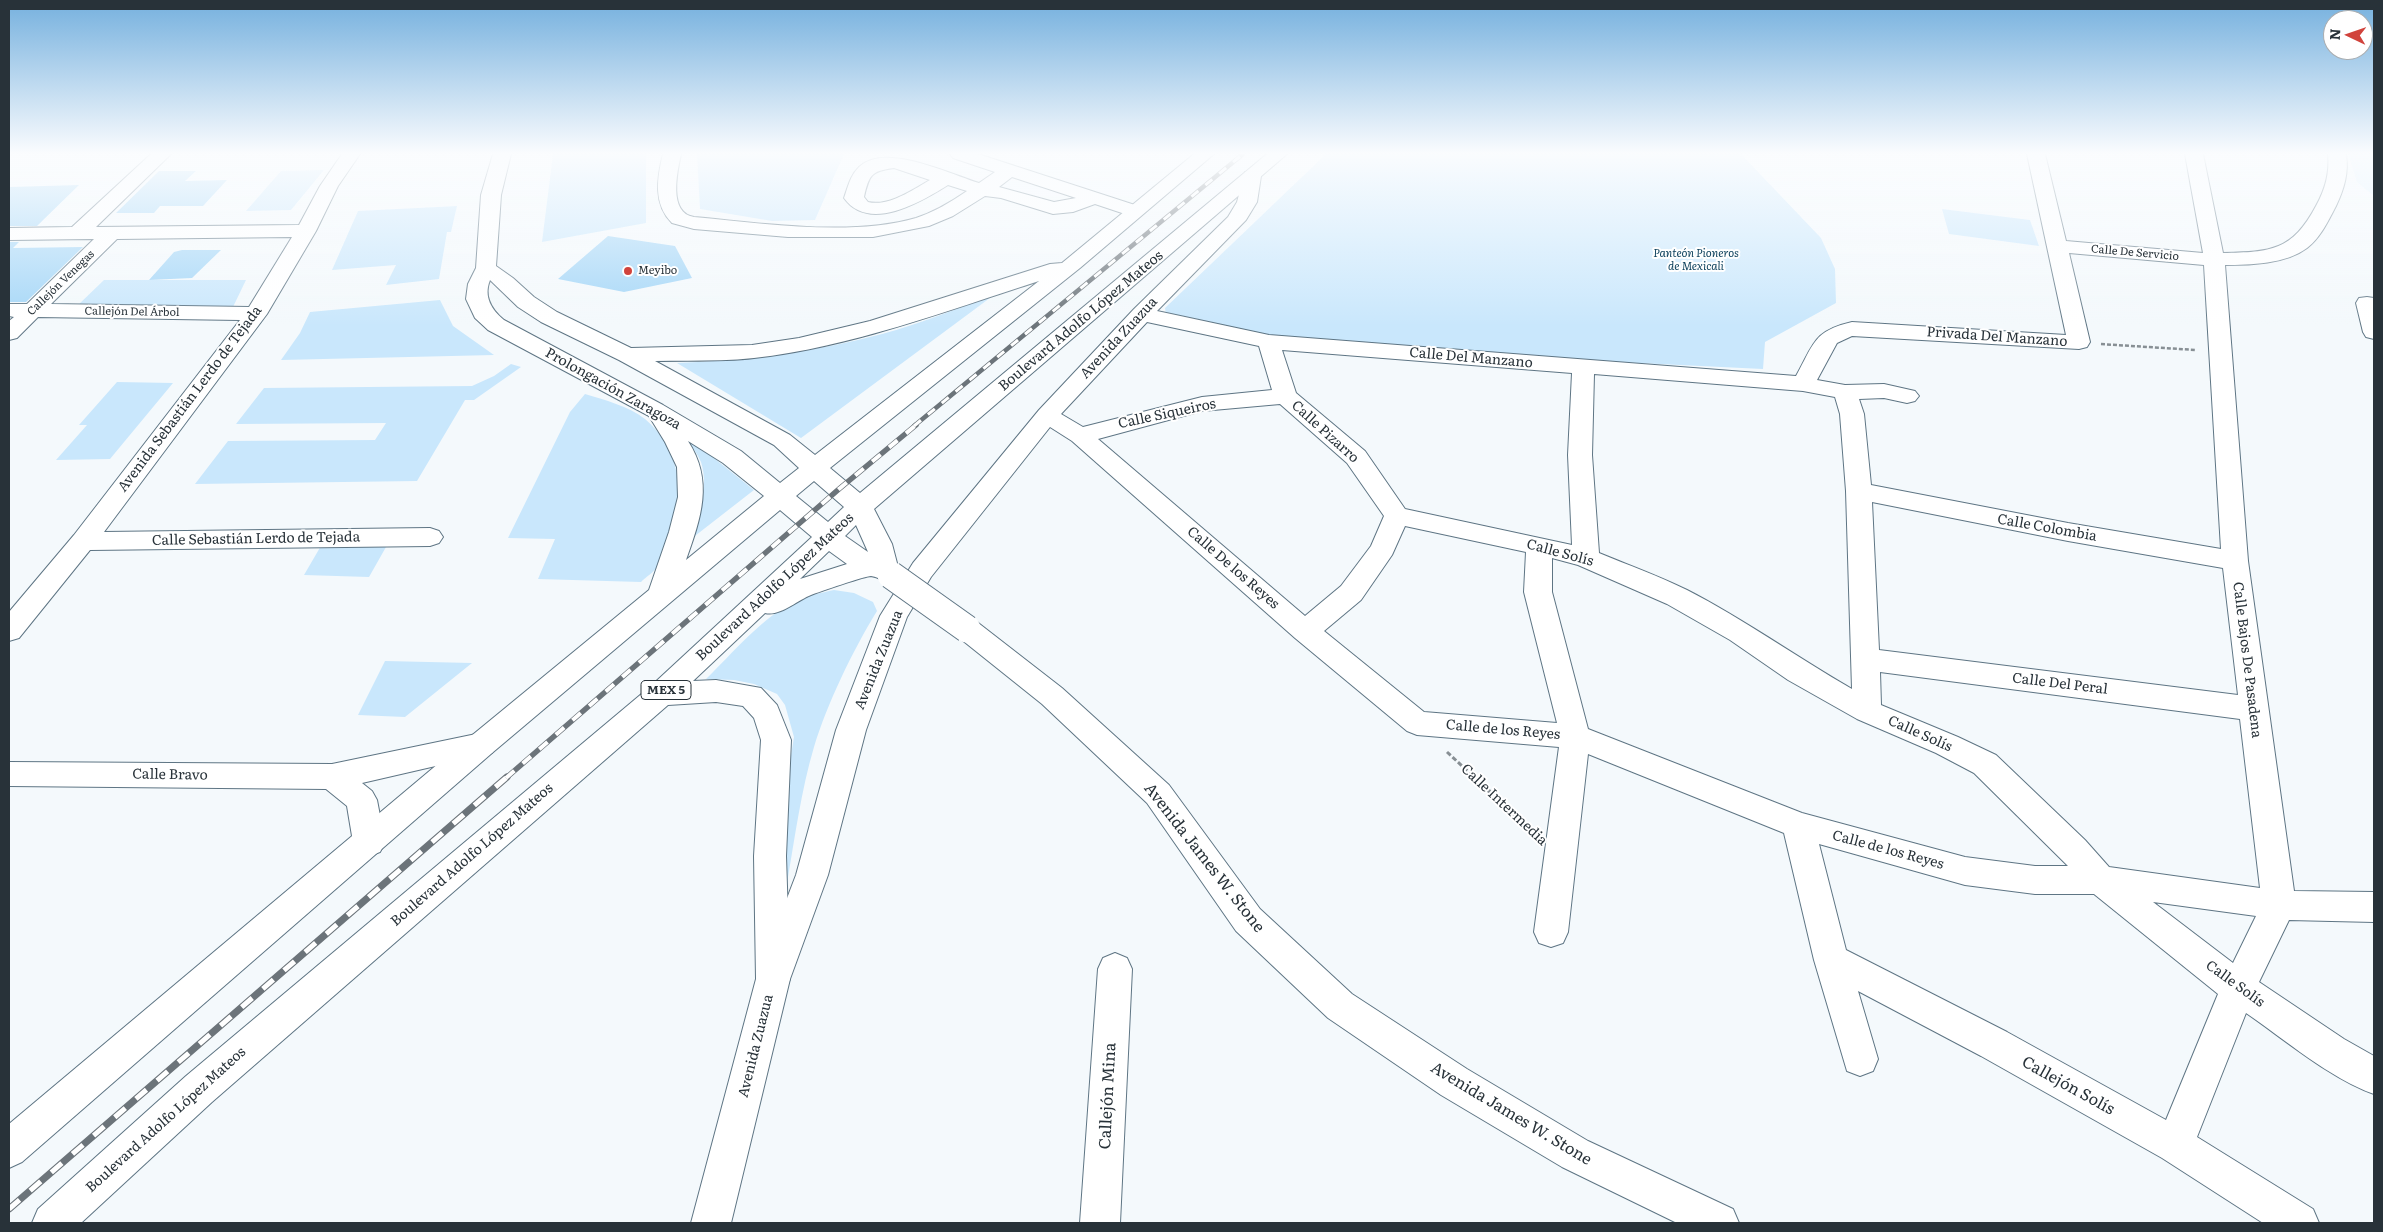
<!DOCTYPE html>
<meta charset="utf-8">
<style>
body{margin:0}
#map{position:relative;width:2383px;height:1232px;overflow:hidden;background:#f4f9fc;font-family:Literata,serif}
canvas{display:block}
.frame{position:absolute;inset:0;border:10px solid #283239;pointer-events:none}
.north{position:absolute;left:2323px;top:10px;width:50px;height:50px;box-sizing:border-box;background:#fff;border:1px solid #a9adb0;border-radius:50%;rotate:273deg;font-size:14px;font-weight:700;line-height:20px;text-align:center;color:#283239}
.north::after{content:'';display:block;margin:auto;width:18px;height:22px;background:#d1433c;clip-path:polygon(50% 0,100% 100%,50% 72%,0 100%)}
</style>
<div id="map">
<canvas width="2383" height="1232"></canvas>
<div class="frame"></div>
<div class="north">N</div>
</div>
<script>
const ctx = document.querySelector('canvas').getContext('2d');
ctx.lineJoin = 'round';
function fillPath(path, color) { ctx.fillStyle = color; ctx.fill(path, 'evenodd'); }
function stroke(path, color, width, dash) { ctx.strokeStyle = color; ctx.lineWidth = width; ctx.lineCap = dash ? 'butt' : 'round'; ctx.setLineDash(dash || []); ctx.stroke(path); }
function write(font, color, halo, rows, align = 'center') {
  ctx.font = font + ' Literata,serif'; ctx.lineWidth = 4; ctx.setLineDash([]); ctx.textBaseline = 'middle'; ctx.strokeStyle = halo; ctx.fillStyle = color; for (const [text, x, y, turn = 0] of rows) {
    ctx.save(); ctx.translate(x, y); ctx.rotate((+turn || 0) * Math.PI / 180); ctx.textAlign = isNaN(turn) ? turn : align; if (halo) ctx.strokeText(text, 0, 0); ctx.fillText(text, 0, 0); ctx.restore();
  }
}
fillPath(new Path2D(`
 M2348,154H2374V196L2357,182Z`), '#def2ff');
fillPath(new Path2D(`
 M553,154H646V223L542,242Z
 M697,154H844L815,220L772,221L700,209Z
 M1326,154H1741L1821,238L1835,269L1836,303L1765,342L1763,369L1513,357L1272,338L1166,315L1165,308Z
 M324,170L291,210L246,211L281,171Z
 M457,206L451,232H447L439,279L386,285L396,265L332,270L358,211Z
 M1942,209L2030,220L2039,246L1949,234Z
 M104,280H246L233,307L78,305Z
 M994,295L801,438L677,363C746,360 815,352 882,334C920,324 957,308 994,295Z
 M440,300L453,326L494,355L281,360L300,333L310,312Z
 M511,364L521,367L474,400H465L417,481L195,484L228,441L375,440L386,423L236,424L264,388L472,386L494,376Z
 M117,382L173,383L110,459L56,460L87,425H79Z
 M585,394C604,400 629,406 645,419C679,448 684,485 671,526C667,538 664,555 658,566C654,572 646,577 641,582L538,579L555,539L508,538L570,412Z
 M685,435L754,490L691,539C700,516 709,487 701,462C697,453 690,444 685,435Z
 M325,539L390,540L369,577L304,575Z
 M834,590L854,593L873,602L877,611C853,650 827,704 814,747C801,791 795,837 787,883L784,798L794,737L785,705L777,694L754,684L734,680L706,679C732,654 763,616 796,601C808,595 821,593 834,590Z
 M385,661L472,663L405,717L358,715Z`), '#c9e7fc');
fillPath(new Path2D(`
 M159,171H196L185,181L227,180L203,206H160L154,213H116Z
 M79,185L37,226H9V187Z
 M608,236L675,246L692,278L624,292L558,279Z
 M9,242H19L13,248L83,247L26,302H9Z
 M182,250H221L192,278L149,280L174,252Z`), '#a4d6f7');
const minor = new Path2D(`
 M151,154H171L96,227L299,225L320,186L342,154H360L338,186L316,231L267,314L104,532L430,528L439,531L443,537L439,543L430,546L90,550L19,638L9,641V612L74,535L240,320L38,317L17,338L9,340V321L14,317L9,316V304H27L94,239L9,240V228L72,227ZM292,237L249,307L51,304L117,239Z
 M663,154H681C677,172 668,213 694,217C762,223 850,237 916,218C934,212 951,202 967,191L948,185C921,202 869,233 844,198C848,187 850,176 859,167C884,142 950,174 979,183L995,172L953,158L950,154H978L1141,207L1144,211L1141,215L1134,217L1095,204L1073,212L1053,214L1001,198L985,196L953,216L929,226L873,237H788L694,229L672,223C653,204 657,178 663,154ZM894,168L930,180C914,189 889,207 868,202L864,197C869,175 871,171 894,168ZM1012,177L1076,198L1054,202L999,187Z
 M2027,154H2045L2066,241L2203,253L2185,154H2203L2223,253C2271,252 2292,251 2316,206C2325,190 2330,173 2328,154H2346C2349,173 2344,189 2336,206C2328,221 2321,237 2307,248C2286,264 2250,265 2225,265L2248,561L2294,891L2374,892V922L2289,920L2259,982L2344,1039L2374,1056V1094C2331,1079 2284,1039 2246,1013L2197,1137L2313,1209L2319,1223H2263L2162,1158L1981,1056L1858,991L1878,1059L1873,1071L1860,1076L1847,1071L1814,960L1784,833L1588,754L1568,932L1563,943L1551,947L1539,943L1534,932L1559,747L1417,735L1407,731L1295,638L1072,441L1050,427L931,577L907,617L866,730L828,875L790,979L731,1223H691L756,979L796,875L836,730L880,616L913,563L1039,410L1134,309L1228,217L1237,202L1245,172H1259L1261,176L1257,202L1246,220L1157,311L1269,335L1796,376C1814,344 1813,331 1852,322L2066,335ZM2069,253L2204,265L2221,549L2068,523L1871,485L1864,414L1859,399L1884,398L1907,403L1915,401L1919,396L1915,391L1884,384L1845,385L1817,380L1837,343L1852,336L2079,349L2087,347L2090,342ZM1147,322L1259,346L1272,390L1202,397L1083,427L1061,414ZM1282,350L1572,373L1568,455L1572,545L1405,509L1365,451L1296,393ZM1594,374L1803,391L1835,397L1840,414L1846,491L1852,689C1796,657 1744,619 1687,590C1659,576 1628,565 1599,553L1592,455ZM1280,404L1347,463L1384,516L1371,546L1341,586L1305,616L1098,439L1202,411ZM1872,502L2068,541L2223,568L2238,695L1879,650ZM1405,526L1526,552L1524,592L1557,723L1424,712L1324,631L1361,600L1392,555ZM1552,558L1578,565L1667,604L1730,640L1788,680L1857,719L1936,753L1974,773L2068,866H2035L1965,857L1802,813L1588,729L1552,592ZM1880,672L2240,719L2260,888L2109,867L2085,840L1996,755L1958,737L1881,705ZM1819,844L1965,885L2035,894H2094L2218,994L2166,1120L2007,1032L1846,950ZM2153,902L2256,916L2233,963Z
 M2367,297L2374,298V339L2366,337L2363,332L2356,303L2359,298Z
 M481,733L492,737L496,745L492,753L362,783L372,791L377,800L385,842L380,852L369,856L358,852L353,842L347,806L326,789L9,786V762L332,764Z
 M1115,953L1127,958L1132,969L1120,1223H1080L1098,969L1103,958Z`);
const major = new Path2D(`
 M493,154H511L501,195L496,266L513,278L534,297L557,312L631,348L752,345L799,338L870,321L1050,264L1062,263L1194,154H1214L1080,268L830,468L860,493L1267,154H1287L874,509L892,544L898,567L904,575L900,582C884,586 884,578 871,576C865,576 819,592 811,595C798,600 779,617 765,613L693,681L716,680L761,688L777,705L791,740L786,856L790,979L785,990L773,995L761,990L756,979L754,856L761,740L754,718L743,706L716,702L668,705L212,1102L81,1223H32L38,1209L186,1076L651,686L812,537L780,510L492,753L22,1162L9,1168V1124L470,737L649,590L669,532L678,497L677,467L665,442L649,416L488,330L475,318L466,299L468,284L476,268L481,195ZM490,280L518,307L541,322L619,360L774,445L799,468L780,483L741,451L663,405L504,320C492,310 483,297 490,280ZM1039,281L815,455L790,435L655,361C687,360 721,362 754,358C851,347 946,311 1039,281ZM688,441L723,463L764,496L686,560C701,518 714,481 688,441ZM814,481L844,507L828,522L796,496ZM856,525L868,552L845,536ZM829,551L847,564L800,579Z
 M967,619L977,622L1062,688L1169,785L1260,909L1352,994L1467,1069L1588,1141L1733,1209L1739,1223H1677L1562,1167L1441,1095L1328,1018L1236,931L1147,803L1042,704L957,636L953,629L957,622Z`);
stroke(minor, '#5e7584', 2);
stroke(major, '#5e7584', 2);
stroke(new Path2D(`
 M2101,344L2195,350`), '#878f94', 2.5, [4, 2]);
stroke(new Path2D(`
 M1447,752L1475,778`), '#878f94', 3, [5, 2.5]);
stroke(new Path2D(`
 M1474,777L1532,831`), '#878f94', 4, [6, 3]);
fillPath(minor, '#fff');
fillPath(major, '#fff');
const railFar2 = new Path2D(`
 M914,426L1243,154`);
const railFar1 = new Path2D(`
 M506,778L839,489L916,425`);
const rail = new Path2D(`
 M9,1209L507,777`);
stroke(railFar2, '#6c747a', 4.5);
stroke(railFar1, '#6c747a', 5.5);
stroke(rail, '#6c747a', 7);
stroke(railFar2, '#fff', 3, [9]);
stroke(railFar1, '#fff', 4, [11]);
stroke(rail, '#fff', 5, [14]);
const majorBridge = new Path2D(`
 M891,575L967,629`);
stroke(majorBridge, '#5e7584', 29, []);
stroke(majorBridge, '#fff', 27);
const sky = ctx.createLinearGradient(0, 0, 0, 326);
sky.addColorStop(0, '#75b0de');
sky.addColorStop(0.47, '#fafcfe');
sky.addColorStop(1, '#fafcfe00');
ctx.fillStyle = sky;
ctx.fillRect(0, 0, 2383, 326);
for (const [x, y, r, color] of [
 [628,271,5,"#d1433c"]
]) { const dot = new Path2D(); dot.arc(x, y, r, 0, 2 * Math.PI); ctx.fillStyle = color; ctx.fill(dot); stroke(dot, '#fff', 2); }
write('11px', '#283239', '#fff', [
 ["Calle De Servicio",2135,253,5],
 ["Callejón Venegas",61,283,-44],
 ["Callejón Del Árbol",132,312,1]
]);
write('italic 11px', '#0f425d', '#fff', [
 ["Panteón Pioneros",1696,254],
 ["de Mexicali",1696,267]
]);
write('11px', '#283239', '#fff', [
 ["Meyibo",638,271]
], 'left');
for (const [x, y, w] of [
 [666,690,50]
]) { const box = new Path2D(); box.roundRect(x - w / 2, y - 9.5, w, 19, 4); ctx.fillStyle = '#fff'; ctx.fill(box); stroke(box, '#283239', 1); }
write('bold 12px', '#283239', null, [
 ["MEX 5",666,690]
]);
write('14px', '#283239', '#fff', [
 ["Boulevard Adolfo López Mateos",1081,321,-40],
 ["Privada Del Manzano",1997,337,4],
 ["Avenida Zuazua",1119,338,-47],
 ["Calle Del Manzano",1471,358,5],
 ["Prolongación Zaragoza",613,389,29],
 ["Avenida Sebastián Lerdo de Tejada",190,399,-53],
 ["Calle Siqueiros",1167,414,-12],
 ["Calle Pizarro",1325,432,42],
 ["Calle Colombia",2047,528,10],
 ["Calle Sebastián Lerdo de Tejada",256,539,-1],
 ["Calle Solís",1560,553,15],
 ["Calle De los Reyes",1233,568,41],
 ["Boulevard Adolfo López Mateos",775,587,-43],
 ["Avenida Zuazua",879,660,-68],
 ["Calle Bajos De Pasadena",2247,660,83],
 ["Calle Del Peral",2060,684,7],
 ["Calle de los Reyes",1503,730,5],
 ["Calle Solís",1920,734,24],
 ["Calle Bravo",170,775,1],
 ["Calle Intermedia",1504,805,43],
 ["Calle de los Reyes",1888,850,15],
 ["Boulevard Adolfo López Mateos",472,855,-41],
 ["Calle Solís",2235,984,36],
 ["Avenida Zuazua",756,1046,-76],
 ["Boulevard Adolfo López Mateos",166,1120,-42]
]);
write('16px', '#283239', '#fff', [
 ["Avenida James W. Stone",1204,858,52],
 ["Callejón Solís",2068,1086,29],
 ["Callejón Mina",1108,1096,-87],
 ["Avenida James W. Stone",1511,1114,31]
]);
</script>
